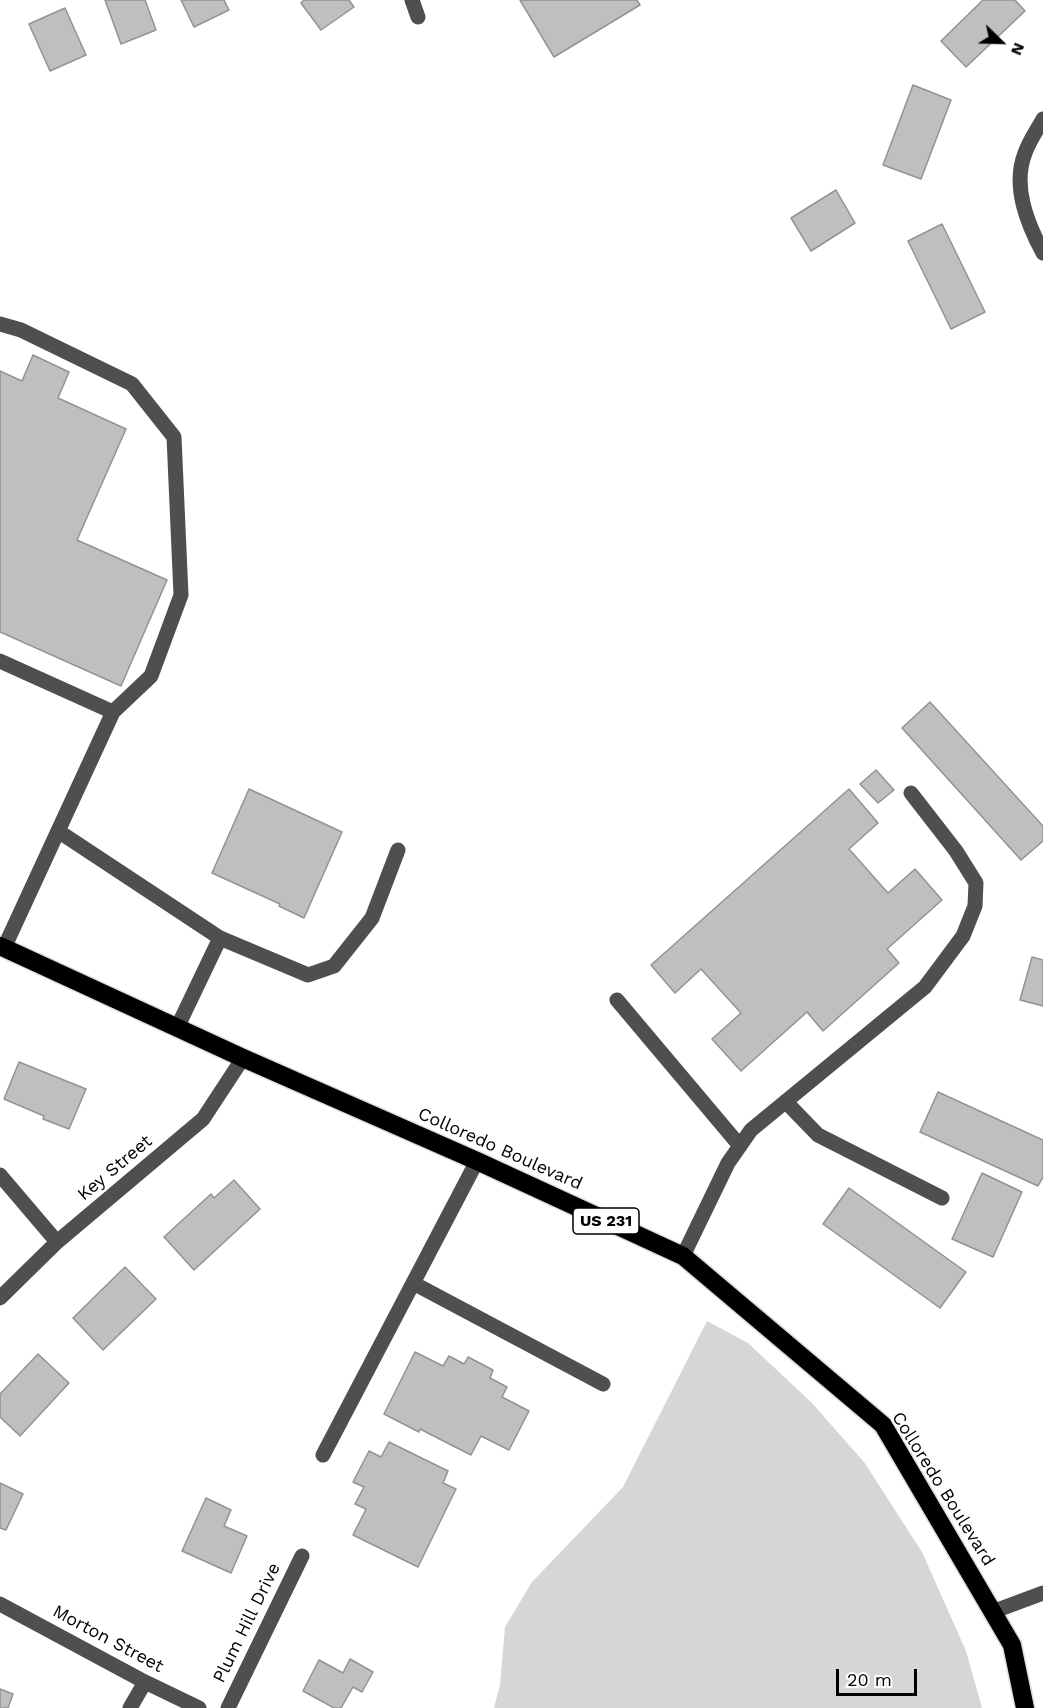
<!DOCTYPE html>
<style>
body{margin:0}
#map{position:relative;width:1043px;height:1708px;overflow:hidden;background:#fff;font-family:"Work Sans",sans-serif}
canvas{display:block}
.north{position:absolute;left:971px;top:12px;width:60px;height:60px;-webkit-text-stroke:4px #fff;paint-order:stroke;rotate:113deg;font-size:16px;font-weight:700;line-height:24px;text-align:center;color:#000}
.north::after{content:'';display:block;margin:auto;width:21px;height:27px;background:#000;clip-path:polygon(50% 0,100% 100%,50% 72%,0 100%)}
.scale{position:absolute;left:836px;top:1669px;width:81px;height:27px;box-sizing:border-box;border:3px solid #000;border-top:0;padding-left:8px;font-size:18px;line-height:21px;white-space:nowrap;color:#000;-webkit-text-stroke:4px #fff;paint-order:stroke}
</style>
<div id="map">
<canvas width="1043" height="1708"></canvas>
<div class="north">N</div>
<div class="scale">20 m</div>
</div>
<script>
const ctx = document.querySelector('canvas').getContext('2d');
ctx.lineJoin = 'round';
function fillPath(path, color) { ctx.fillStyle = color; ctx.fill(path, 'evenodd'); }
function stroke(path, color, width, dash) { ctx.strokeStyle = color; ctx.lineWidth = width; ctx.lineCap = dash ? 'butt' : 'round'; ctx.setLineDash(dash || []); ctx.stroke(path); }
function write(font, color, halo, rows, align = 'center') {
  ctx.font = font + ' "Work Sans",sans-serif'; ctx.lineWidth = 5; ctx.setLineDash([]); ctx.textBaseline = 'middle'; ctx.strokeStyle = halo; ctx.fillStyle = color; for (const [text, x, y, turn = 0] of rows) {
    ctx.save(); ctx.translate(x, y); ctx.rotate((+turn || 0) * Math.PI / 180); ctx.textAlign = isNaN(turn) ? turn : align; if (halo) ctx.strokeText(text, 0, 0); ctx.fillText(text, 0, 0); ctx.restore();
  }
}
fillPath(new Path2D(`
 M707,1321L748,1343L811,1402L864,1462L922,1552L966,1651L982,1708H494L500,1685L505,1627L532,1582L623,1487Z`), '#d6d6d6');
const building = new Path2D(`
 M105,0H145L156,30L121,44Z
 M181,0H224L229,10L194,27Z
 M304,0H349L354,7L321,30L301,3Z
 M520,0H637L640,5L554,57Z
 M983,0H1015L1025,11L966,67L941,41Z
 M65,8L86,55L50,71L29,24Z
 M913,85L951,100L921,179L883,165Z
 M836,190L855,223L811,251L791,218Z
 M942,224L985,312L951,329L908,241Z
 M33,355L69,372L58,398L126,429L77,540L167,580L121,686L0,632V371L22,381Z
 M930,702L1043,826V841L1021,860L902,728Z
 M876,770L894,790L878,803L860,784Z
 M249,789L342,832L304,918L279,906L280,904L212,873Z
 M849,789L878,823L849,849L888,893L915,869L942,900L887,949L899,963L823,1031L807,1012L741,1071L712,1039L741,1013L701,969L675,993L651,965Z
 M1032,957L1043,960V1006L1020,1000Z
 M19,1062L86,1089L69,1129L43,1119L44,1116L4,1099Z
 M938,1092L1043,1140V1177L1038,1186L920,1132Z
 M982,1173L1022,1192L993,1257L952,1239Z
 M234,1180L260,1209L194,1270L164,1237L211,1194L214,1198Z
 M849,1188L966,1272L940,1308L823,1224Z
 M125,1267L156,1299L103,1350L73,1318Z
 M415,1352L443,1366L449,1356L464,1364L468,1357L493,1370L490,1378L507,1387L502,1397L529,1411L509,1450L481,1436L471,1455L420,1429L419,1432L384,1414Z
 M38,1354L69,1383L20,1436L0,1417V1394Z
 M389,1442L448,1471L443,1483L456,1489L418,1567L353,1535L366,1509L355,1504L364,1487L353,1482L369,1451L381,1457Z
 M0,1483L23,1494L6,1530L0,1528Z
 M206,1498L231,1510L224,1526L247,1536L231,1573L182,1551Z
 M350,1659L373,1672L362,1692L353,1687L341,1708H334L303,1691L319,1660L343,1673Z
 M0,1689L13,1694L8,1708H0Z`);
fillPath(building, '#bfbfbf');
stroke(building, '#939393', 1.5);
const highway = new Path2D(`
 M0,946L243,1058L477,1161L683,1256L883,1425L1012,1645L1025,1708`);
stroke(highway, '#dbdbdb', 21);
stroke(new Path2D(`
 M412,0L418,17
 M1043,119C1037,130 1029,141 1025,153C1012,186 1027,223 1043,253
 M0,324L21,330L132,384L174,437L181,595L151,676L113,712
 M0,661L113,712L4,948
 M58,831L220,938L177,1028
 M220,938L308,975L334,966L372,918L398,850
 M617,1000L740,1146
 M786,1102L818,1135L942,1198
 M0,1175L57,1242
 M683,1256L728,1163L751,1130L925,987L963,936L975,906L976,883L956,851L911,793
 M413,1283L603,1384
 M0,1298L57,1242L203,1119L243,1058
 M323,1455L477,1161
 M0,1604L145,1682L199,1708
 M992,1612L1043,1593
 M130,1708L145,1682
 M228,1708L302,1556`), '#4f4f4f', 15);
stroke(highway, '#000', 18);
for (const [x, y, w] of [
 [606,1221,66]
]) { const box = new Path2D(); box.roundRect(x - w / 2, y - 13, w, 26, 4.5); ctx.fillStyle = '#fff'; ctx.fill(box); stroke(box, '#000', 1.5); }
write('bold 16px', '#000', null, [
 ["US 231",606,1221]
]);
write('18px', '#000', '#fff', [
 ["Colloredo Boulevard",500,1149,24],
 ["Key Street",115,1168,-40],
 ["Colloredo Boulevard",943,1489,58],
 ["Plum Hill Drive",247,1623,-64],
 ["Morton Street",108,1639,28]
]);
</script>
